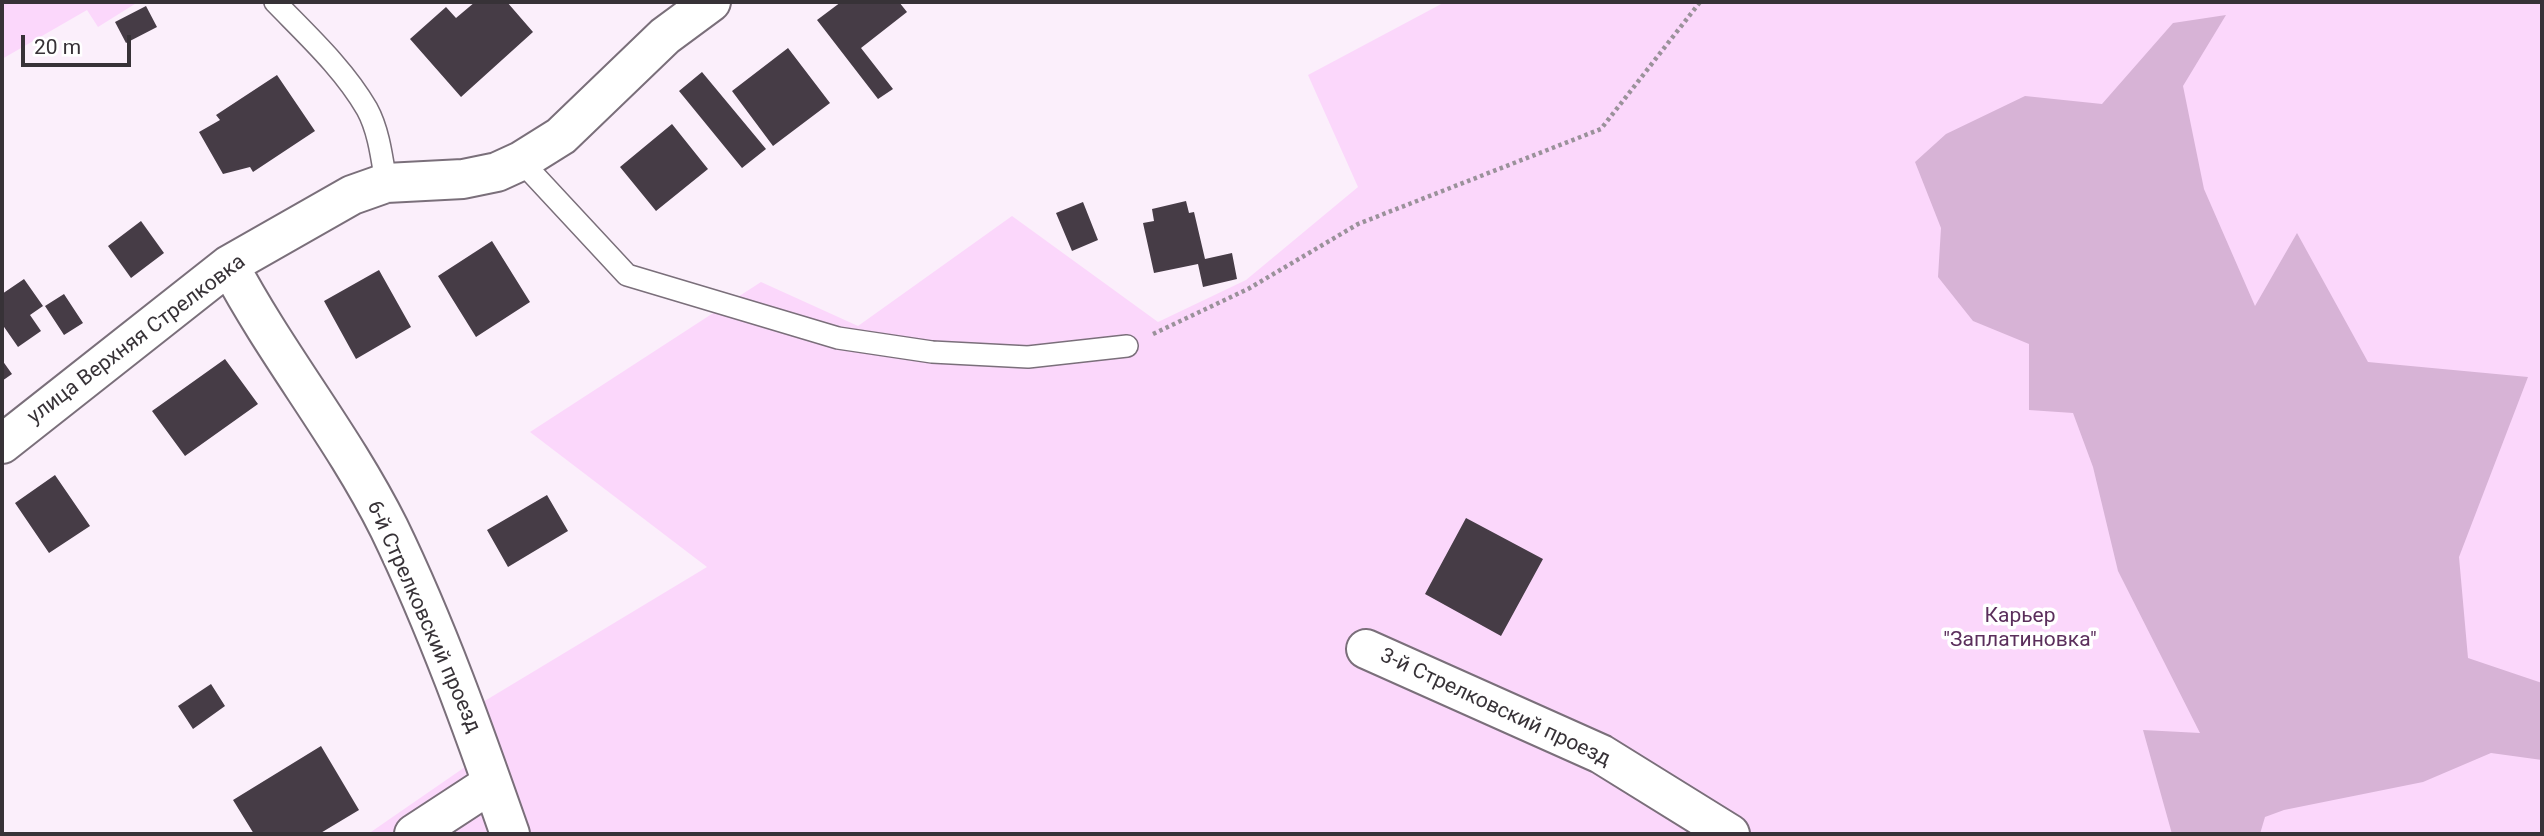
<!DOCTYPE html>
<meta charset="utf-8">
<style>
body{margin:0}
#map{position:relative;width:2544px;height:836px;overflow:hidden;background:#fbeffb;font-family:Roboto,sans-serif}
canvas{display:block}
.frame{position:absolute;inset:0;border:4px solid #373237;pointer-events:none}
.scale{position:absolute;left:21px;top:35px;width:110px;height:32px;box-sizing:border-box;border:4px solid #373237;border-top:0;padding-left:9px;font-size:21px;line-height:24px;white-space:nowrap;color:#373237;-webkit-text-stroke:5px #fff;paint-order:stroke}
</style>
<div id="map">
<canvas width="2544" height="836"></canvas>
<div class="frame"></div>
<div class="scale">20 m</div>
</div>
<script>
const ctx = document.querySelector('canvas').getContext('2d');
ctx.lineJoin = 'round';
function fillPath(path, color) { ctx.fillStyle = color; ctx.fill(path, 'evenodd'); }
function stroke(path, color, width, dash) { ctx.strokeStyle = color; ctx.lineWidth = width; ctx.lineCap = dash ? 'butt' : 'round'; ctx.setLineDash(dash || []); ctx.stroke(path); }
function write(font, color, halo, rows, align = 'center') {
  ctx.font = font + ' Roboto,sans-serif'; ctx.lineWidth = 7; ctx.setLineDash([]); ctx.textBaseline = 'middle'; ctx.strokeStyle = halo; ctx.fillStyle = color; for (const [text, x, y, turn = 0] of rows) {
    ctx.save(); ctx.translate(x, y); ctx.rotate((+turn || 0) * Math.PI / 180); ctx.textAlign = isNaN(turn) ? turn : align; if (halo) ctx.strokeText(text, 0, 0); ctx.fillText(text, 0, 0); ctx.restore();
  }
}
fillPath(new Path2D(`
 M2,2H138L98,27L87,10L2,59Z
 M1445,2H2542V834H522L478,705L707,567L530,432L761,282L858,326L1012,216L1158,322L1246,280L1358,187L1308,75Z
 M465,767L497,834H368Z`), '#fbd7fb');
fillPath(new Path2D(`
 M2226,15L2183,86L2204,189L2255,306L2297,233L2368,362L2528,377L2459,557L2468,658L2542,683V760L2491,753L2423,782L2284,810L2265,817L2260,834H2172L2143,730L2200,733L2118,571L2093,467L2073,413L2029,410V344L1973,321L1938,277L1941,228L1915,162L1946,134L2025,96L2102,104L2173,23Z`), '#d7b3d6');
fillPath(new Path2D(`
 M475,2H507L533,32L461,97L410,39L446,7L456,18Z
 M841,2H899L907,12L861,48L893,89L878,99L817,20Z
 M146,6L157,27L126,43L115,22Z
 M788,48L830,103L773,146L732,91Z
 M702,72L766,149L742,168L679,91Z
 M277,75L315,131L253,172L250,167L223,174L199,132L220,120L216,115Z
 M672,124L708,169L656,211L620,167Z
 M1186,201L1189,213L1194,212L1205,259L1232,253L1237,279L1203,287L1198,264L1154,273L1143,223L1154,221L1152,209Z
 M1083,202L1098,240L1072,251L1056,213Z
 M141,221L164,253L131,278L108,246Z
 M492,241L530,302L476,337L438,276Z
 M379,270L411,327L356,359L324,301Z
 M24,279L43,306L30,315L41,331L18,347L2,324V294Z
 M64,294L83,323L64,335L45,306Z
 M225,359L258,404L185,456L152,411Z
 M2,360L12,374L2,381Z
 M55,475L90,526L49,553L15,503Z
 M547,495L568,531L508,567L487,530Z
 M1466,518L1543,559L1501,636L1425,594Z
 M211,684L225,706L193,729L178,706Z
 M321,746L359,810L319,834H254L233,800Z`), '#463c46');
const service = new Path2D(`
 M275,2C307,35 344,69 367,109C379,131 382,159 386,183
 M521,161L627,275L838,338L932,352L1028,357L1127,346`);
const minor = new Path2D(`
 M229,265C277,356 343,436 389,528C437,627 474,731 510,834
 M2,444L229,265L352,195L386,183L463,179L497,172L521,161L561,136L665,36L711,2
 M1366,649L1601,754L1730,834
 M414,834L492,783`);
stroke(service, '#7a6f7a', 24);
stroke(minor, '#7a6f7a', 42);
stroke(new Path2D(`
 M1153,334L1248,289L1358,224L1601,129L1700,2`), '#9a919a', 4.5, [3.5, 3.5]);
stroke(service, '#fff', 21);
stroke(minor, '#fff', 38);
write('21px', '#373237', '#fff', [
 ["улица Верхняя Стрелковка",137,340,-37],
 ["6-й Стрелковский проезд",423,617,66],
 ["3-й Стрелковский проезд",1495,708,25]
]);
write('21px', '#5b2f5c', '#fff', [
 ["Карьер",2020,617],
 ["\"Заплатиновка\"",2020,641]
]);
</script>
